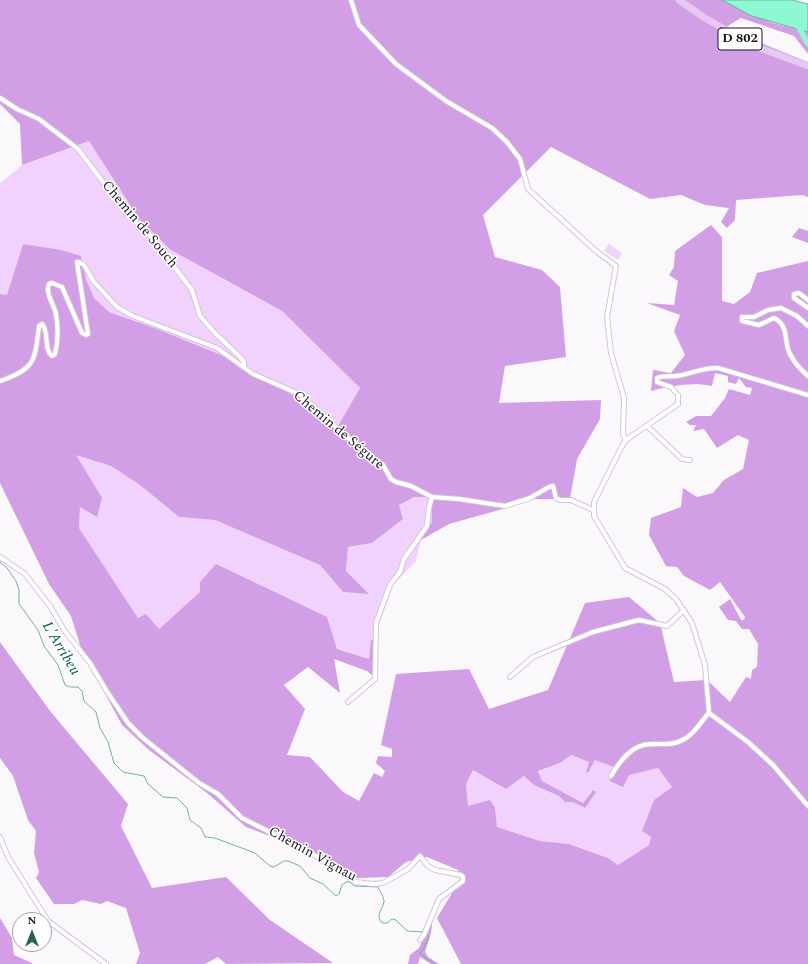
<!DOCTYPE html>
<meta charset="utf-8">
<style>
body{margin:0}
#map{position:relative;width:808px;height:964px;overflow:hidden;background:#fbf8fc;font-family:Spectral,serif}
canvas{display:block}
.north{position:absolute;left:12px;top:912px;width:40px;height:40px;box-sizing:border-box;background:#fff;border:1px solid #a3a1a4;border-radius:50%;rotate:0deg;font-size:11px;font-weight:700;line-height:16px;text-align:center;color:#19151b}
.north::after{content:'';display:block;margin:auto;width:14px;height:18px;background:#286551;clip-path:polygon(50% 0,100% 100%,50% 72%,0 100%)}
</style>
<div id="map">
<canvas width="808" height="964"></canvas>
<div class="north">N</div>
</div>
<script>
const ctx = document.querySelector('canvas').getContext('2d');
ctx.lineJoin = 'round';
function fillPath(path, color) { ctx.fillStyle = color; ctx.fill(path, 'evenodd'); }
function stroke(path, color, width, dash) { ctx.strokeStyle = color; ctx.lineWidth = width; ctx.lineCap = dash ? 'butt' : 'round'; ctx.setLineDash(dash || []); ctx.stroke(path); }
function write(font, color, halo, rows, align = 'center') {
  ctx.font = font + ' Spectral,serif'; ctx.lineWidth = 3; ctx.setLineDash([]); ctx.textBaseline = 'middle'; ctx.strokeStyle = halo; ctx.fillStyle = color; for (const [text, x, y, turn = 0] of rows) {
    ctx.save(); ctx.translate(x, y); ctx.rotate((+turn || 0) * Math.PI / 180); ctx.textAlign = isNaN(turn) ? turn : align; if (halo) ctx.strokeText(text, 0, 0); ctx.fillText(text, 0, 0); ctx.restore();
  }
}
fillPath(new Path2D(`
 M89,141L139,219L223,279L282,311L360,388L337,429L152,327L109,312L94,298L86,279L81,256L23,244L7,296L0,294V183L22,165Z
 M609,244L622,253L618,260L604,251Z
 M75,454L111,466L140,485L179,517L215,520L320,565L343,592L369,594L346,571L348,547L372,543L403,519L399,505L414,497H431L432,522L421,540L416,561L393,585L378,628L377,674L373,676L374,640H371L369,659L337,649L327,617L200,592L159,629L138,618L79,528L80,507Z
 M571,755L589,762L586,772L588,773L595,760L614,767L623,786L628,775L658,768L672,787L654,800L643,831L651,837L649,845L618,865L608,858L569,844L540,841L497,827L495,808L468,806L466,784L473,770L506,789L524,776L534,785L559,796L565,802H573L585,808L592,790L583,803L542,781L538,771L560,763Z`), '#f1d2fd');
fillPath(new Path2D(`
 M0,0H722L773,23L808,32V54L794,36L741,18L726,27L746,37L808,62V197L802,195L736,200L735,220L727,228L721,222L729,208L705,205L681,195L650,199L551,147L483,215L495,257L542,270L560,287L566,357L505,366L499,403L601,400L600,419L577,459L570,499H529L510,507L449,524L421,540L432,522L431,497H414L399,505L403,519L372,543L348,547L346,571L369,594L343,592L320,565L215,520L179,517L140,485L111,466L76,455L102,498L97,517L80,507L79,528L138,618L146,614L159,629L200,592V582L216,564L327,617L337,649L369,659L371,640H374L373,676L367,671L334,659L340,693L308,667L284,685L305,709L287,755L310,757L343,792L359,801L374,773L382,777L385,771L376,763L378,756L392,757V749L381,745L396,674L469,669L489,709L548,690L585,603L629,597L660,623L674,682L707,680L730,702L746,677L751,679L752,670L757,667L758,644L749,629H742L736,621L728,620L719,607L730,599L741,620H744L745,617L720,582L710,590L684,576L677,567L666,566L649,535L651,518L681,507L683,488L697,497L713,493L724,480L743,469L749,440L738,435L717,448L704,429L693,431L696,425H690L686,422L696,416H711L725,398L729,389L750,395L752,388L746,387L739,378L736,384L728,382V376L715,373L712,386C691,382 672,386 651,391L653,370L671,373L685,355L674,331L680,315L647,303L674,305L678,281L669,275L674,267L675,251L711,225L722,237V301L734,304L750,292L757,273L808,261V964H461L437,918L460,880L458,870L427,857L406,862L388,877L357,878L343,873L275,838L246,827L207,793L149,750L122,725L82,651L71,616L49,584L0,483V294L7,295L23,244L61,250L81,256L86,279L94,298L109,312L152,327L221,355L301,400L337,428L360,388L282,311L171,250L139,219L89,141L22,165L20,124L0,104ZM571,755L589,762L586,772L588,773L595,760L614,767L610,781L623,787L629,775L658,768L672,787L654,800L642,831L651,837L649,845L618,865L608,858L569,844L540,841L497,827L495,808L490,800L468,806L466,784L473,770L506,789L524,776L534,785L559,796L565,802H573L585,808L596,792L593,790L583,803L542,781L538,771L560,763Z
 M799,228L808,231V243L792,237Z
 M0,642L50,711L128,804L121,826L152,888L226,877L270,920L333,963L226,964L218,957L205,964H136L140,953L126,908L107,901L101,904L82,900L74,904H54L36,878L39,872L34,853L36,831L28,820L13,776L0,758Z
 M0,918L12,938L14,955L32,963V964H0Z
 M429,924H432L431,933L425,952L428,957L439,964H431L420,957L418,964H408L410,955L419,948Z`), '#d29ee5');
const water = new Path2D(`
 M722,0H792L808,4V32L752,16Z`);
fillPath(water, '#8ef8d2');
stroke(water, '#6bb49b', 1);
stroke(new Path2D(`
 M0,562L7,568L16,581L19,590V604L38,630L44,646L58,665L65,685L70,687H78L82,691L84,701L96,712L100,728L108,742L114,763L123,772L144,776L148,784L163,797L177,798L187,808L190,820L201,828L205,837L215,838L255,853L270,866L274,867L284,861H288L300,866L310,878L323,884L336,896L339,894L342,885L346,882H350L354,886L378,887C380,892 384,897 384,902C382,911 375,914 382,923H387L392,919L396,920L407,931L423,932
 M426,933L429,938L420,954L435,964`), '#6bb49b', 1);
stroke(new Path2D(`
 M797,24L808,44`), '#8ef8d2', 5.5);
const minor = new Path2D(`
 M351,0L359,25L396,64L446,101L492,128L507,142L520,159L528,189L596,251L616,266L607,317L611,353L624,398L623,434L626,440
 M0,98L17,109L39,119L78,149L128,215L150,235L192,290L200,316L215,333L240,357L244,362V367
 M808,300L799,293L794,294V298L808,308
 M808,326L797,316L781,308L768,310L754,317H742V321L759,325L774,318C790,326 783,341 790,354C794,362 801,370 808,376
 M0,381C35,369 35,361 39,326L42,324C50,333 43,349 52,356L55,354C58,342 58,326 56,314C54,304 45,294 49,284L52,283L62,287L82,333L86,335L88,334L77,262H79L84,265L94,282L117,307L133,316L217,348L253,374L299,394L364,452L383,465L391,479L396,482L411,486L432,497L459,499L505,506L530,498L549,487L553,486L556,498L560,500H571L593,510
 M808,395L718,368C704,367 691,374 677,376C670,377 663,375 657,378V382L671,387L678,395V404L626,440L622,446L594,502V516L625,568L665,589L676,599L692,623L705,665L709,713L748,742L773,765L808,806
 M648,427L682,459L690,460
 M0,557L25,574L50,606L64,630L90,663L106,690L128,723L143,738L199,783L218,794L242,818L311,853L356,882L373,884L383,883L408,869L420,856L428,866L435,870L461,875L463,877V881L439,899L424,935L420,940
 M510,677L533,657L593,632L639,620L667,626L684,610
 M348,702L375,679L376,623L390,585L400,572L404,559L427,526L429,508L432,497
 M611,776C618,764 629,748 644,745C658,742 671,748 686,738C695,733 702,720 709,713
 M0,837L8,857L48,921L106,964`);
const major = new Path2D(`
 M679,0L705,18L752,45L808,66`);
stroke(minor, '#d3c5d9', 6);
stroke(major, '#d6d5d6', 7);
stroke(minor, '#fff', 4);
stroke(major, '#ebc4f9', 5);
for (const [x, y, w] of [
 [740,39,44]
]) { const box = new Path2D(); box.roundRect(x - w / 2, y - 11, w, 22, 3); ctx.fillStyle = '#fff'; ctx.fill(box); stroke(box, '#19151b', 1); }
write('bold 13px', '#19151b', null, [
 ["D 802",740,39]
]);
write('14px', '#19151b', '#fff', [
 ["Chemin de Souch",139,225,50],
 ["Chemin de Ségure",338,431,40],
 ["Chemin Vignau",312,855,29]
]);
write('italic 15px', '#025e47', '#fff', [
 ["L'Arribeu",60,649,59]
]);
</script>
